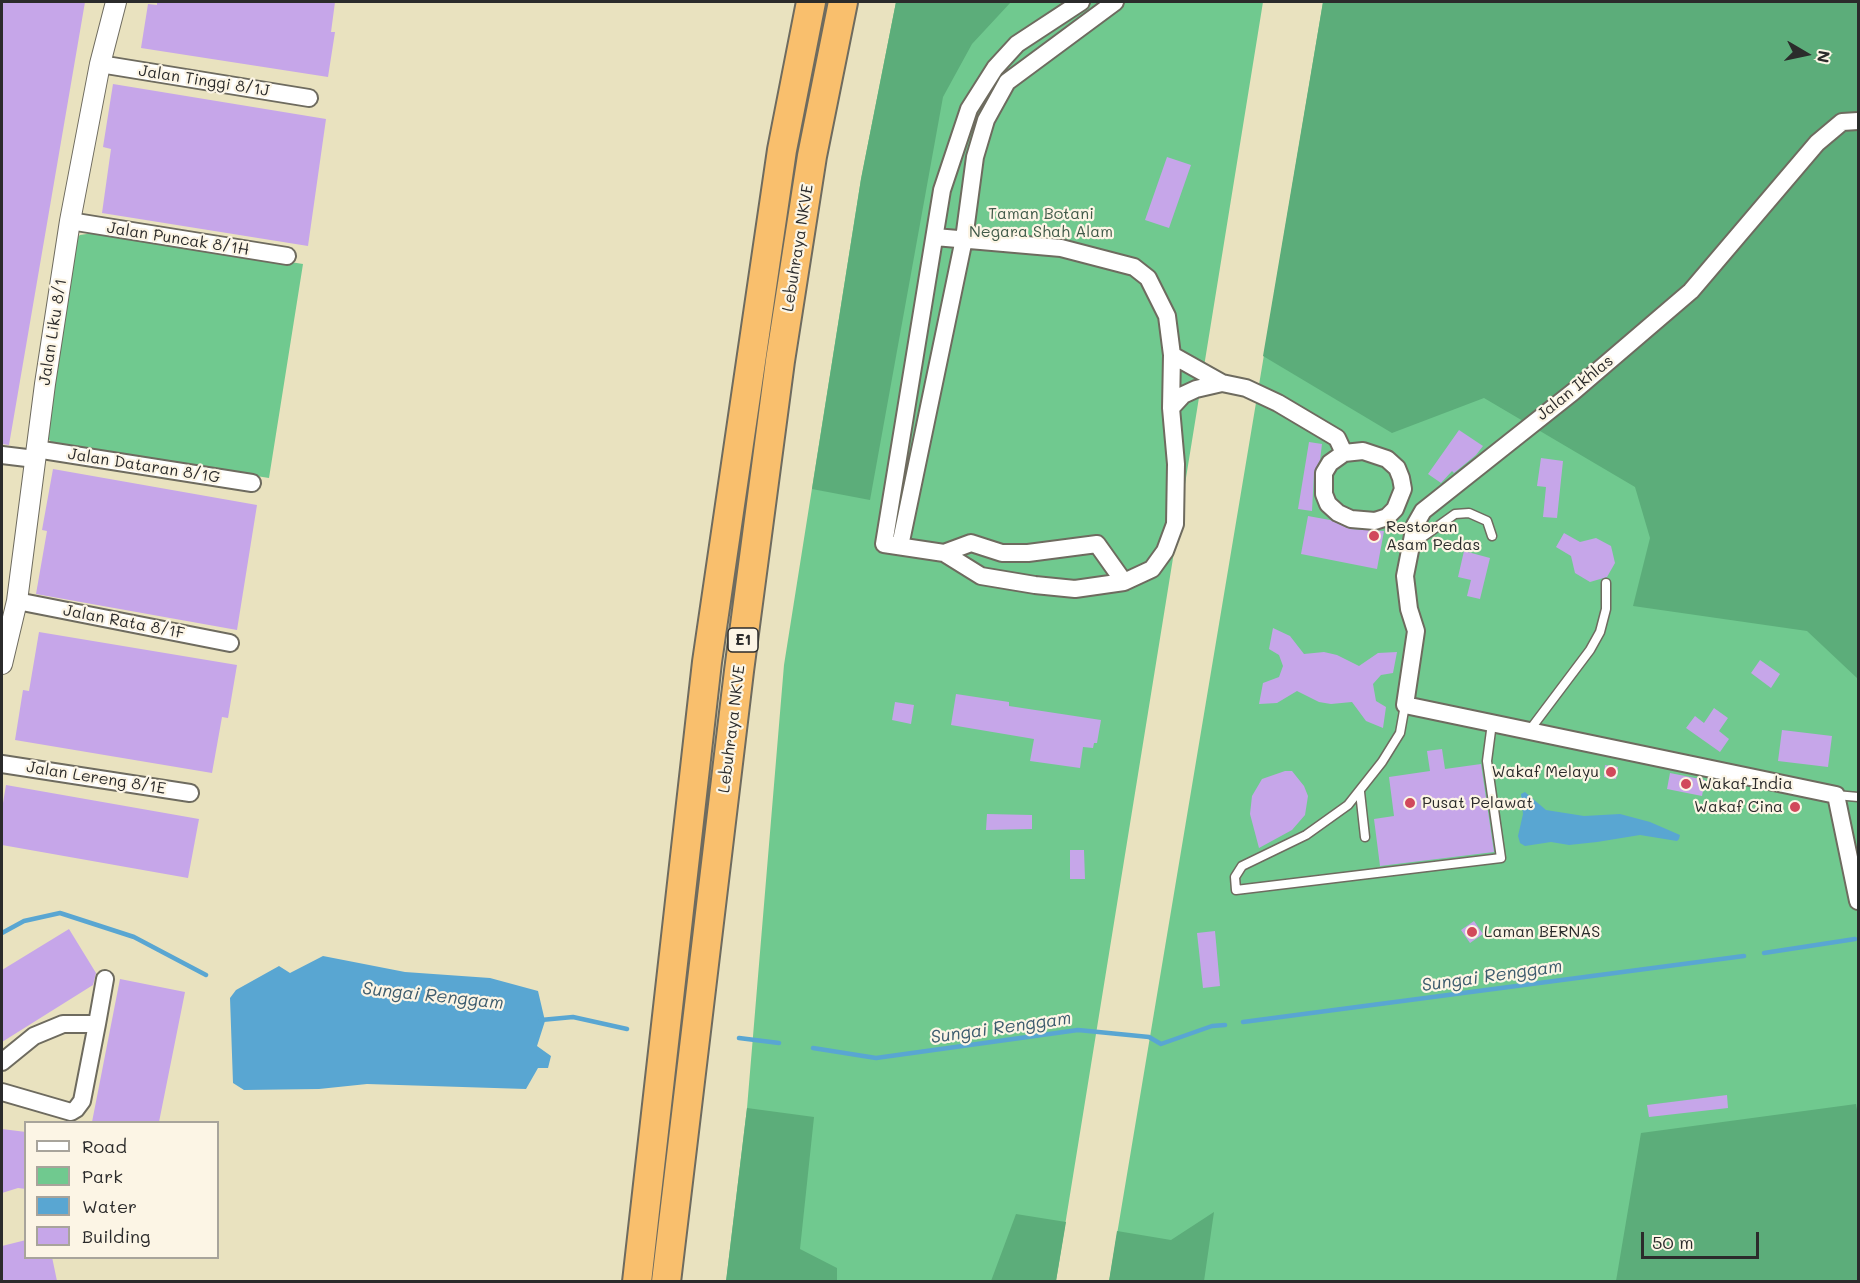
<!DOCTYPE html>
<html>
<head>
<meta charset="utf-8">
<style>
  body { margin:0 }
  #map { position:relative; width:1860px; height:1283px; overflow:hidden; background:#e9e2bf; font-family:Mali,sans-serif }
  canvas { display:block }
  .frame { position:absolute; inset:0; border:3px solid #2b2b2b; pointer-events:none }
  .legend { position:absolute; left:24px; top:1121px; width:195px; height:138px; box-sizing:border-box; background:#fcf5e5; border:2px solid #a8a49b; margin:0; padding:8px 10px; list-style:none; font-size:18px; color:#2b2b2b }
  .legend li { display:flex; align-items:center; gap:12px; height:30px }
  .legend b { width:30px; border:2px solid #a8a49b }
  .north { position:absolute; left:1776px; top:24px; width:60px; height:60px; -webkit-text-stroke:4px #fcf5e5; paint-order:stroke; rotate:99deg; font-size:16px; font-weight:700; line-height:24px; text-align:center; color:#2b2b2b }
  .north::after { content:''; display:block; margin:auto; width:21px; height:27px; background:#2b2b2b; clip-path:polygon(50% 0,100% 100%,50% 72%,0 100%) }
  .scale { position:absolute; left:1641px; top:1232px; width:118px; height:27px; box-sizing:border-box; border:3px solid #2b2b2b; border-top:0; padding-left:8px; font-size:18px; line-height:21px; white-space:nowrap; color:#2b2b2b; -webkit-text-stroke:4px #fcf5e5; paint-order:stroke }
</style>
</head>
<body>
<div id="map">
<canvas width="1860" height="1283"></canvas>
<div class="frame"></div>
<ul class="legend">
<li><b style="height:8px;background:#fff"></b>Road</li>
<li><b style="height:16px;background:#70c98f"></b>Park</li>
<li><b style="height:16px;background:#59a6d2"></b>Water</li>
<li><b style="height:16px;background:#c6a6e9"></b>Building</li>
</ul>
<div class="north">N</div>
<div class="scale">50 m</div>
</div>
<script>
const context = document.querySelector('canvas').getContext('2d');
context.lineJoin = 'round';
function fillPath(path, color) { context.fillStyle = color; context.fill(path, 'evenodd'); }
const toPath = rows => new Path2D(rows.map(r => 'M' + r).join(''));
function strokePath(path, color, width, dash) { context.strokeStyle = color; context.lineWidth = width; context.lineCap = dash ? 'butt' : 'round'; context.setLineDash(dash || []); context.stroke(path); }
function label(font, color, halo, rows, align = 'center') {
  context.font = font + ' Mali,sans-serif'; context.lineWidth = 4.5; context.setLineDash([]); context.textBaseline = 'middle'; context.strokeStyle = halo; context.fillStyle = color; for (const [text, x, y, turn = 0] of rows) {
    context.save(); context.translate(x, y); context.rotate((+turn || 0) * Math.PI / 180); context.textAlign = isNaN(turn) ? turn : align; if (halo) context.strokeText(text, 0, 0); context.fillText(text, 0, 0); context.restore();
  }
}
fillPath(toPath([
  [896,2,1263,2,1056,1281,726,1282,747,1108,784,665,861,179],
  [1323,2,1858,2,1858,1281,1109,1282],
  [100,232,303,264,269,478,54,444,46,437,72,242,80,235]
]), '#70c98f');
fillPath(toPath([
  [896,2,1011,2,972,44,943,97,870,500,812,489,861,179],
  [1323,2,1858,2,1858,679,1807,631,1633,606,1650,538,1635,487,1484,398,1392,433,1263,356],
  [1856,1104,1858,1115,1858,1281,1616,1281,1641,1133],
  [747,1108,814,1117,800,1249,837,1268,837,1281,726,1281],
  [1214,1212,1204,1281,1109,1281,1117,1231,1171,1240],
  [1016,1214,1066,1222,1056,1281,991,1281]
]), '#5cad7a');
fillPath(toPath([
  [1525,792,1546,810,1584,816,1620,814,1650,822,1680,835,1679,839,1677,841,1640,835,1597,842,1569,845,1551,842,1525,846,1520,843,1518,836,1523,814,1521,794],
  [323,956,405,972,490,978,538,991,545,1021,537,1046,551,1056,548,1068,538,1068,526,1089,367,1084,319,1089,244,1090,233,1083,230,998,236,990,279,966,290,973]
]), '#59a6d2');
strokePath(toPath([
  [2,933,24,921,60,913,134,937,206,975],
  [1764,953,1855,939],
  [541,1020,573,1017,627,1029],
  [1243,1022,1744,956],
  [739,1038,779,1043],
  [813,1048,876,1058,1078,1030,1149,1037,1161,1044,1212,1026,1225,1025]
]), '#59a6d2', 4.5);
fillPath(toPath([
  [2,2,85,2,9,445,2,444],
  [157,2,335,2,331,32,335,32,328,77,141,48,148,4,157,5],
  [113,84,326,119,308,246,102,213,111,149,103,147],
  [1167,157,1191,165,1169,228,1145,220],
  [1459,430,1483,446,1476,455,1454,473,1452,471,1441,483,1428,474],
  [1309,442,1322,444,1320,460,1314,472,1312,511,1298,509],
  [1541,458,1563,461,1557,518,1543,517,1546,487,1537,486],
  [53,469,257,505,237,630,36,594,47,531,42,530],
  [1308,516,1330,520,1350,529,1384,531,1377,569,1301,554],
  [1564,533,1580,542,1596,538,1611,546,1615,563,1607,577,1590,582,1575,573,1571,556,1556,547],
  [1464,551,1490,558,1480,599,1467,596,1471,580,1458,577],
  [1273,628,1290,636,1304,654,1324,652,1337,655,1359,666,1378,653,1397,652,1393,673,1381,675,1373,684,1376,701,1386,707,1383,728,1366,721,1352,702,1331,704,1319,702,1297,691,1277,703,1259,704,1263,683,1279,677,1283,666,1279,655,1269,649],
  [39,632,237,665,228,718,222,717,212,773,15,740,23,690,29,691],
  [1760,660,1780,674,1771,688,1751,673],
  [956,694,1009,702,1009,706,1101,720,1097,743,1094,743,1093,748,1083,747,1080,768,1030,761,1034,739,951,725],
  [895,702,914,705,911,724,892,720],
  [1714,708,1728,718,1719,731,1729,739,1720,752,1686,728,1695,716,1704,723],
  [1782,730,1832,736,1828,767,1778,761],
  [1442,749,1445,769,1481,764,1494,852,1380,866,1374,819,1394,816,1389,777,1430,771,1427,751],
  [1605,765,1618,767,1616,779,1604,777],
  [1285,771,1292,771,1304,786,1308,796,1305,815,1292,830,1259,848,1250,814,1252,796,1262,779],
  [1670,773,1705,780,1702,796,1667,789],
  [6,785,199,819,188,878,2,845,2,809],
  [987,814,1032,815,1032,829,986,830],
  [1070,850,1084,850,1085,879,1070,879],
  [1474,921,1483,934,1470,943,1461,930],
  [69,929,96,973,93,985,2,1042,2,970],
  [1215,931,1220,986,1203,988,1197,933],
  [120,979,185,992,159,1122,92,1122],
  [1727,1095,1728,1108,1649,1117,1647,1105],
  [2,1129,26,1132,26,1189,18,1188,2,1193],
  [26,1240,26,1257,52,1257,57,1281,2,1281,2,1246]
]), '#c6a6e9');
const service = toPath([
  [1413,544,1455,514,1469,513,1487,521,1492,536],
  [1405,705,1400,733,1382,762,1348,805,1306,835,1242,866,1235,877,1236,890,1501,858,1487,761,1492,723],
  [1529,731,1590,650,1600,632,1606,609,1606,583],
  [1360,792,1365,837],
  [1836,795,1858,797]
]);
const minor = toPath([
  [100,64,309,98],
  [1858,121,1842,122,1817,143,1691,291,1573,392,1423,511,1415,525,1405,576,1409,609,1416,631,1405,705,1836,795,1858,901],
  [70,221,287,256],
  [935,237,1061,248,1134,267,1148,278,1167,316,1172,355,1171,408,1176,464,1175,524,1165,551,1152,569,1124,582,1097,544,1028,553,1002,553,971,543,944,553,884,544,942,190,969,109,995,68,1017,44,1081,2],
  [1172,355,1222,383,1246,388,1278,403,1337,438,1344,453],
  [1171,408,1183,395,1196,389,1222,383],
  [36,449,252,483],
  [1363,451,1387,459,1397,468,1401,478,1403,489,1395,509,1387,517,1375,521,1351,519,1338,513,1328,504,1324,494,1324,473,1330,463,1344,453,1363,451],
  [2,455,35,459],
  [900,546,964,239,975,157,986,120,1007,82,1115,2],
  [944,553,981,576,1035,585,1075,589,1124,582],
  [17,601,230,643],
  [2,764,190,793],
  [97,1024,105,979],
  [2,1062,34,1036,63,1024,97,1024,82,1101,76,1109,71,1112,2,1092]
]);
const tertiary = toPath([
  [2,664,17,601,45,384,70,221,100,64,116,2]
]);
const motorway = toPath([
  [637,1282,707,662,782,150,811,2],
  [666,1282,739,671,780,361,812,156,843,2]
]);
strokePath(service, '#6e6b5f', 11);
strokePath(minor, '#6e6b5f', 20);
strokePath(tertiary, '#6e6b5f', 22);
strokePath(motorway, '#6e6b5f', 32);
strokePath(service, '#fff', 8);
strokePath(minor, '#fff', 16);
strokePath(tertiary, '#fff', 20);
strokePath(motorway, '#f9bf6d', 28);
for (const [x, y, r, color] of [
  [1374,536,6,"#d1495b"],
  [1611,772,6,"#d1495b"],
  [1686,784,6,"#d1495b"],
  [1410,803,6,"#d1495b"],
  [1795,807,6,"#d1495b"],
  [1472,932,6,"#d1495b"]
]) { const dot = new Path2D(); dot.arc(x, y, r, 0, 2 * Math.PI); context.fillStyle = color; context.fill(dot); strokePath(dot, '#fcf5e5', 2); }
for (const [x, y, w] of [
  [743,640,30]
]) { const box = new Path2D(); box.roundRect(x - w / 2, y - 12, w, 24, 4.5); context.fillStyle = '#fcf5e5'; context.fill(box); strokePath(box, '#2b2b2b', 1.5); }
label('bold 15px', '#2b2b2b', null, [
  ["E1",743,640]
]);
label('16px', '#2b2b2b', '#fcf5e5', [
  ["Jalan Tinggi 8/1J",204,81,9],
  ["Jalan Puncak 8/1H",178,239,9],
  ["Lebuhraya NKVE",798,248,-81],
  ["Jalan Liku 8/1",53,332,-81],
  ["Jalan Ikhlas",1575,388,-39],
  ["Jalan Dataran 8/1G",144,466,9],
  ["Jalan Rata 8/1F",124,622,11],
  ["Lebuhraya NKVE",732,729,-83],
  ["Jalan Lereng 8/1E",96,778,9]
]);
label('16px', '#405a49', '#fcf5e5', [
  ["Taman Botani",1041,214],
  ["Negara Shah Alam",1041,232]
]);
label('16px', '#2b2b2b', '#fcf5e5', [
  ["Restoran",1386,527],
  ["Asam Pedas",1386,545],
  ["Wakaf Melayu",1599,772,"right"],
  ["Wakaf India",1698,784],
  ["Pusat Pelawat",1422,803],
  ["Wakaf Cina",1783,807,"right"],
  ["Laman BERNAS",1484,932]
], 'left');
label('italic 18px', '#3d5c6e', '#fcf5e5', [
  ["Sungai Renggam",1492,976,-8],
  ["Sungai Renggam",433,996,6],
  ["Sungai Renggam",1001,1028,-8]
]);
</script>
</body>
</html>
